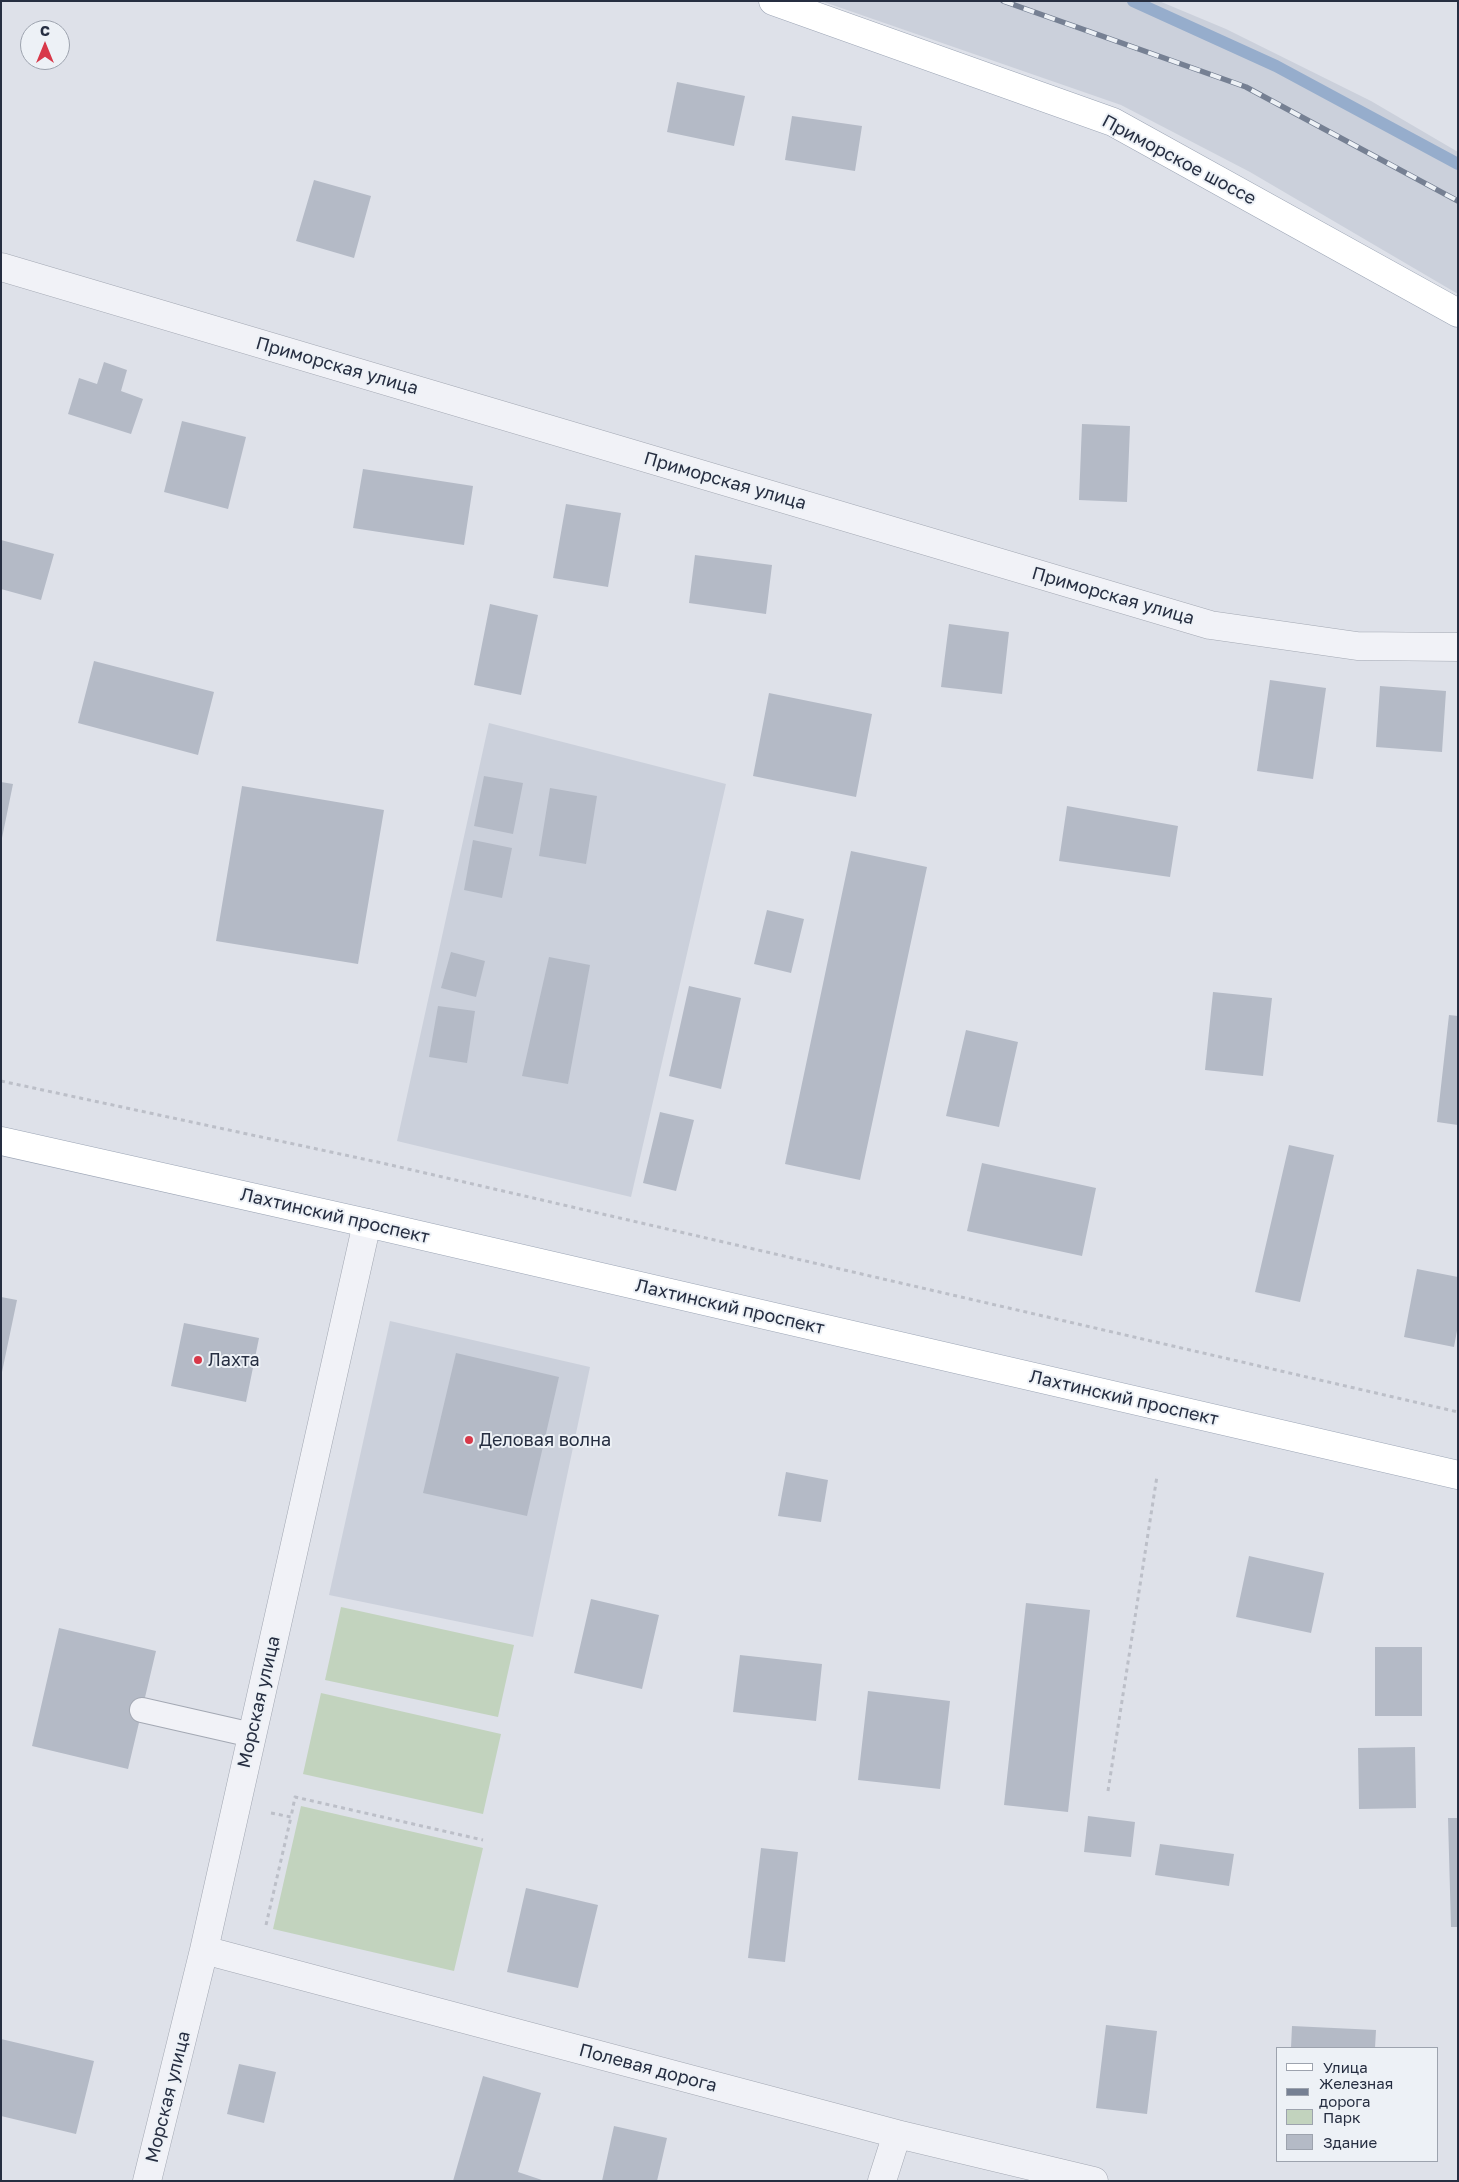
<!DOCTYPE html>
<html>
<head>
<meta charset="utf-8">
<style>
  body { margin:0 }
  #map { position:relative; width:1459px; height:2182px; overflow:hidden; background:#dee1e9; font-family:"Golos Text",sans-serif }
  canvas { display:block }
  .frame { position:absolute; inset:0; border:2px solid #262e41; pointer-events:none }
  .legend { position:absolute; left:1276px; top:2047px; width:162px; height:115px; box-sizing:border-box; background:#edf1f6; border:1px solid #9da3ae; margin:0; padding:6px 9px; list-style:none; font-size:15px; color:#262e41 }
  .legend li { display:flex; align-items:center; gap:10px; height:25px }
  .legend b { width:25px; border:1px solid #9da3ae }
  .north { position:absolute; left:20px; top:20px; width:50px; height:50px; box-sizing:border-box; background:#edf1f6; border:1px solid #9da3ae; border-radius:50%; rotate:0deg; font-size:14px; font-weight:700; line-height:20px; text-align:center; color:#262e41 }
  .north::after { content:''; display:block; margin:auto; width:18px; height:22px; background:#d83849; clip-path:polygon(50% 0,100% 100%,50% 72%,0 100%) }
</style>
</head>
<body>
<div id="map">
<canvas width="1459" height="2182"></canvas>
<div class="frame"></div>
<ul class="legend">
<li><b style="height:6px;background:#fff"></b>Улица</li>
<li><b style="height:6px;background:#768093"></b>Железная дорога</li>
<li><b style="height:14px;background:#c2d3be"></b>Парк</li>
<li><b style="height:14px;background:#b4bac6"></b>Здание</li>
</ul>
<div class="north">С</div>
</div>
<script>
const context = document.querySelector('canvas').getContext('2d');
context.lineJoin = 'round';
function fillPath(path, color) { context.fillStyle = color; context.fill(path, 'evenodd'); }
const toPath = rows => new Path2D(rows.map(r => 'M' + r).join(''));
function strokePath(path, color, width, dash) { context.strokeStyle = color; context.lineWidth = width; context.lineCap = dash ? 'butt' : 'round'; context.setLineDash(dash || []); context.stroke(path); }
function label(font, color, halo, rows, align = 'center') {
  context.font = font + ' "Golos Text",sans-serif'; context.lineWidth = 4; context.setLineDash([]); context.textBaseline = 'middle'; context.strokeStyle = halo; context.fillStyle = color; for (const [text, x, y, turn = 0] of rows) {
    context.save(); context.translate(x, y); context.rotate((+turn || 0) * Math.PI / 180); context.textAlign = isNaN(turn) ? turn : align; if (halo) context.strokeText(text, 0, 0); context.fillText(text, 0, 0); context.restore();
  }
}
fillPath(toPath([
  [821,1,1159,1,1226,29,1371,101,1458,152,1458,294,1250,172,1121,105],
  [489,723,726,784,631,1197,397,1141],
  [390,1321,590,1367,533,1637,329,1595]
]), '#cbd0db');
fillPath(toPath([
  [341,1607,514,1645,498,1717,325,1680],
  [321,1693,501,1734,483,1814,303,1774],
  [301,1806,483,1848,454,1971,273,1929]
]), '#c2d3be');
strokePath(toPath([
  [1133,1,1276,66,1458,164]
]), '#96adcc', 12);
fillPath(toPath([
  [677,82,745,96,734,146,667,132],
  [792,116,862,126,855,171,785,160],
  [314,180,371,196,354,258,296,241],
  [104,362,127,370,121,391,143,399,131,434,68,414,79,378,97,384],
  [182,421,246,437,228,509,164,492],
  [1082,424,1130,426,1127,502,1079,500],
  [363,469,473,486,464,545,353,528],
  [566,504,621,513,608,587,553,578],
  [1,540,54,554,41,600,1,589],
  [695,555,772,565,766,614,689,603],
  [490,604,538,615,521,695,474,685],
  [949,624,1009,632,1002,694,941,687],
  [94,661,214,692,198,755,78,723],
  [1270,680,1326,688,1313,779,1257,771],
  [1380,686,1446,691,1442,752,1376,747],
  [769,693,872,714,856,797,753,776],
  [484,776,523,783,513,834,474,826],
  [1,782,13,784,2,838,1,838],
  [242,786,384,810,358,964,216,941],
  [550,788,597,796,586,864,539,856],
  [1067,806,1178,826,1170,877,1059,861],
  [473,840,512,848,502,898,464,890],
  [851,851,927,867,860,1180,785,1164],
  [767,910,804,919,791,973,754,964],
  [451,952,485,961,476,997,441,988],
  [549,957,590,965,568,1084,522,1076],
  [689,986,741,998,721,1089,669,1076],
  [1213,992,1272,998,1263,1076,1205,1070],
  [438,1006,475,1011,467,1063,429,1057],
  [1449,1015,1458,1016,1458,1125,1437,1122],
  [966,1030,1018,1042,999,1127,946,1116],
  [660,1112,694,1120,676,1191,643,1183],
  [1289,1145,1334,1155,1300,1302,1255,1292],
  [982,1163,1096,1188,1082,1256,967,1231],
  [1417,1269,1458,1277,1458,1325,1454,1347,1404,1337],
  [1,1297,17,1300,2,1372,1,1372],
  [184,1323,259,1338,246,1402,171,1386],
  [456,1353,559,1377,527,1516,423,1493],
  [786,1472,828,1480,821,1522,778,1516],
  [1249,1556,1324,1573,1311,1633,1236,1617],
  [591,1599,659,1615,642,1689,574,1673],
  [1026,1603,1090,1610,1068,1812,1004,1805],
  [59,1628,156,1651,128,1769,32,1746],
  [1375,1647,1422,1647,1422,1716,1375,1716],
  [740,1655,822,1664,816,1721,733,1712],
  [868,1691,950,1701,940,1789,858,1780],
  [1415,1747,1416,1808,1359,1809,1358,1748],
  [1088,1816,1135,1822,1131,1857,1084,1852],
  [1448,1818,1458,1818,1458,1927,1451,1927],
  [1160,1844,1234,1854,1229,1886,1155,1875],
  [761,1848,798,1852,785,1962,748,1958],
  [526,1888,598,1905,578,1988,507,1972],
  [1106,2025,1157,2031,1147,2114,1096,2108],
  [1292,2026,1376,2030,1375,2048,1291,2048],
  [1,2039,94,2061,76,2134,1,2116],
  [239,2064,276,2072,264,2123,227,2114],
  [483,2076,541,2093,518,2172,545,2181,453,2181],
  [614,2126,667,2138,657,2181,602,2181]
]), '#b4bac6');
const lane = toPath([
  [142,1710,252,1735]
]);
const street = toPath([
  [1,267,1210,625,1357,646,1458,647],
  [204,1950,897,2134,1094,2181],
  [147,2181,204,1950,367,1223],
  [882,2181,897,2134]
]);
const primary = toPath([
  [773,1,1113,122,1458,313],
  [1,1141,367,1223,1458,1475]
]);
strokePath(lane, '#a3a8b3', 26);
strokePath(street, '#a3a8b3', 29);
strokePath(primary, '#9ca5b5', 29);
strokePath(toPath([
  [1,1081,382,1163,1458,1412],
  [1108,1791,1157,1476],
  [271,1813,291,1817,295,1797,483,1840],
  [266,1925,291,1817]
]), '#bcbfc8', 3, [4, 4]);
strokePath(lane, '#f1f2f7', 24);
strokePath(street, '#f1f2f7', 28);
strokePath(primary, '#fff', 28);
const rail = toPath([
  [1003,1,1246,87,1458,201]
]);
strokePath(rail, '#768093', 5.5);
strokePath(rail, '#edf1f6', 4, [11]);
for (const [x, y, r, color] of [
  [198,1360,5,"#d83849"],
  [469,1440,5,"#d83849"]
]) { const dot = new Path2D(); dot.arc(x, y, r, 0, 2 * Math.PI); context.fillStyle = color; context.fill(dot); strokePath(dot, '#edf1f6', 2); }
label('18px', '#262e41', '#edf1f6', [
  ["Приморское шоссе",1179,160,28],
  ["Приморская улица",337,366,16],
  ["Приморская улица",725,481,16],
  ["Приморская улица",1113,596,16],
  ["Лахтинский проспект",335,1216,13],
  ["Лахтинский проспект",730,1307,13],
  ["Лахтинский проспект",1124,1398,13],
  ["Морская улица",259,1702,-77],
  ["Полевая дорога",648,2068,15],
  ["Морская улица",168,2097,-76]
]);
label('18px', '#262e41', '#edf1f6', [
  ["Лахта",208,1360],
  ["Деловая волна",479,1440]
], 'left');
</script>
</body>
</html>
